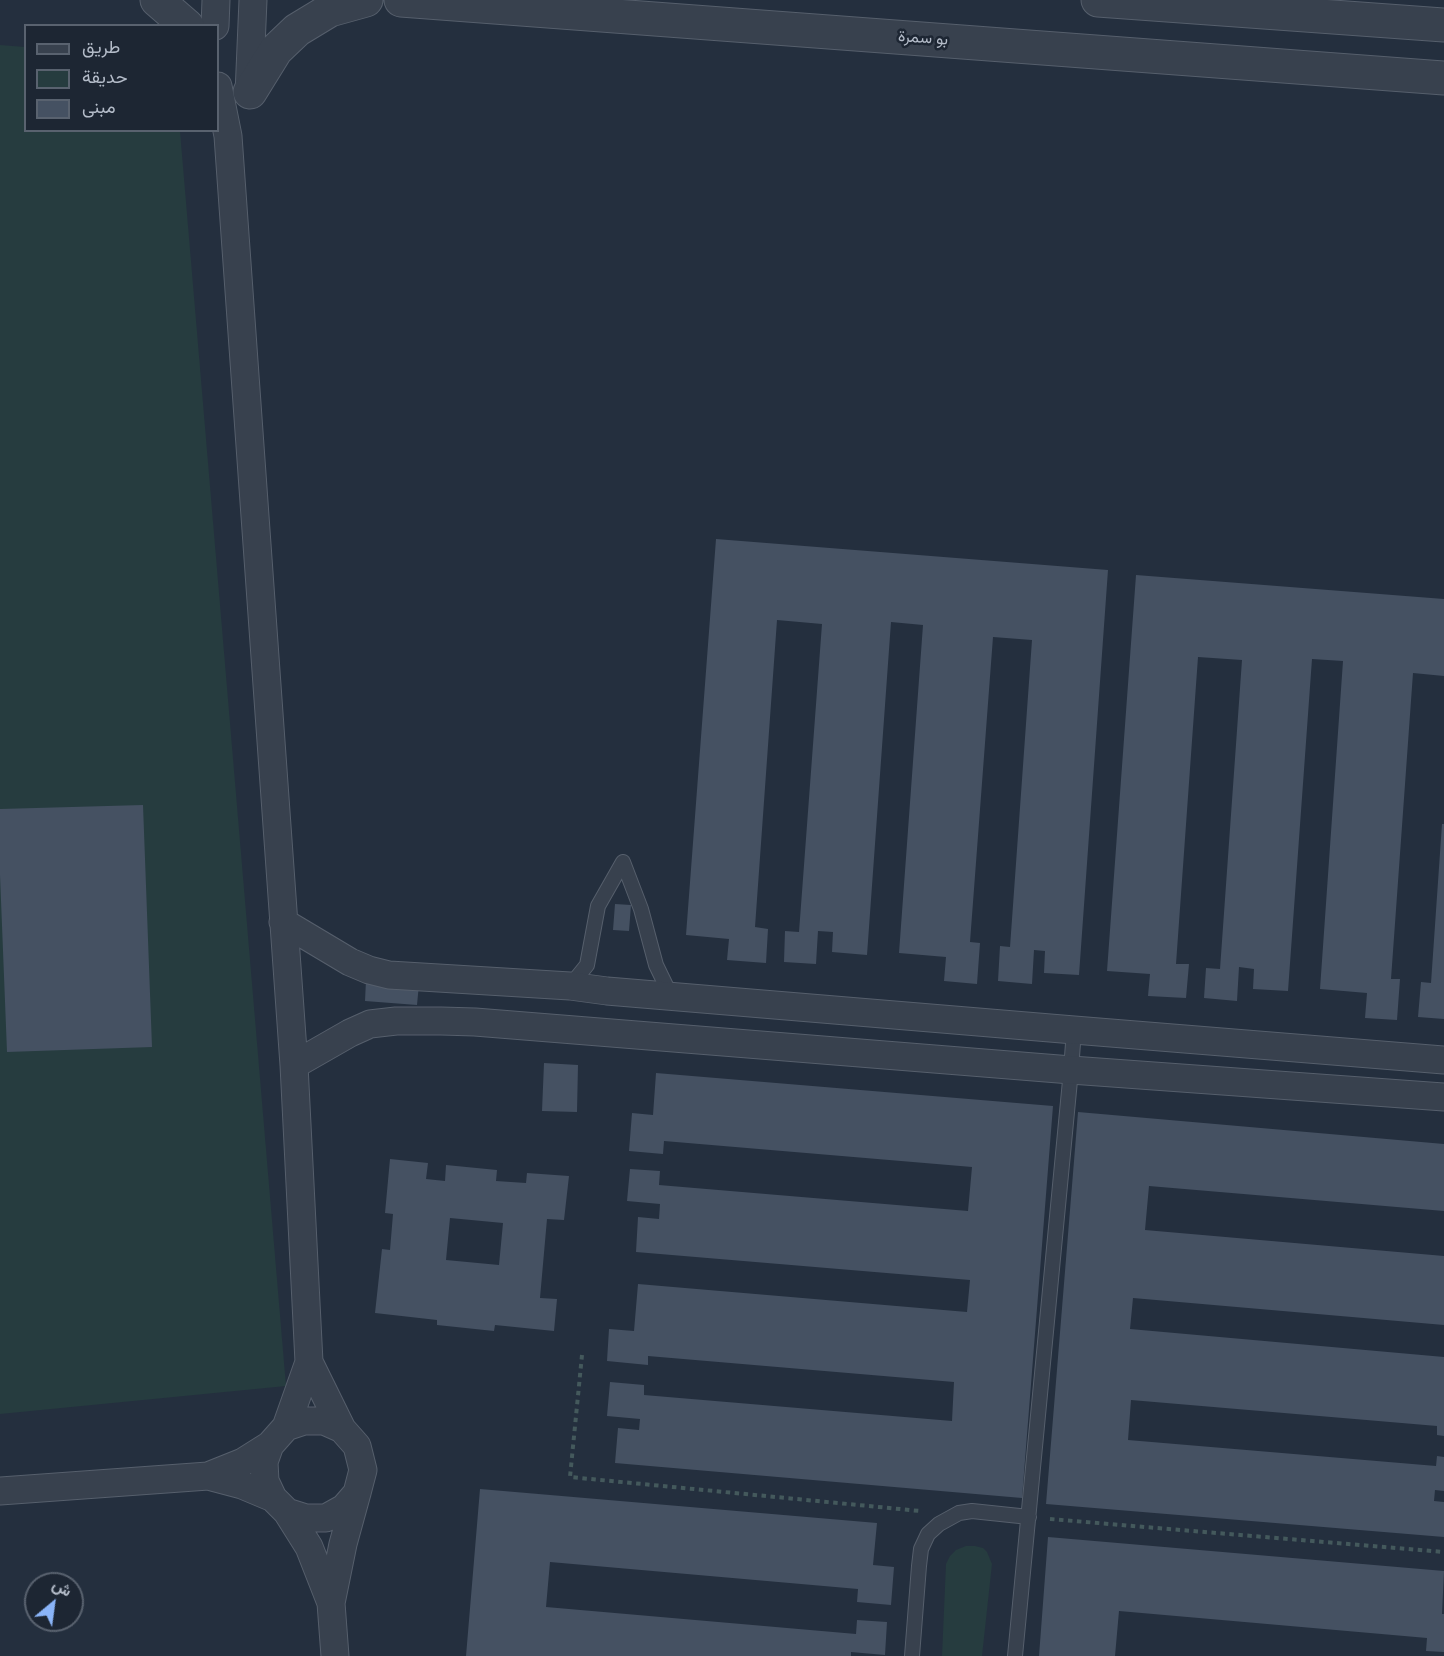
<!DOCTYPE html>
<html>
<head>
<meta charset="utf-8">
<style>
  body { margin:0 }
  #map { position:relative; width:1444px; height:1656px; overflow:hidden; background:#242f3e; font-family:"Nunito Sans",Vazirmatn,sans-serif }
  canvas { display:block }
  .legend { position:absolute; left:24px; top:24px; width:195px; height:108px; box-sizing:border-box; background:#1d2633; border:2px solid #59626f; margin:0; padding:8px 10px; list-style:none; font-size:18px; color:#b4bcc9 }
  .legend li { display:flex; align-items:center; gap:12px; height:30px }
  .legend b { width:30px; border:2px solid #59626f }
  .north { position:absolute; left:24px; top:1572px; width:60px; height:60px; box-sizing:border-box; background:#1d2633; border:2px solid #59626f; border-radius:50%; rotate:29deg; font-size:16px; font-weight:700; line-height:24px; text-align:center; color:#b4bcc9 }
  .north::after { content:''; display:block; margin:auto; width:21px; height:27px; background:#8ab4f8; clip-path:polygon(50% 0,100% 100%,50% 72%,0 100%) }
</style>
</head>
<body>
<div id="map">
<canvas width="1444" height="1656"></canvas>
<ul class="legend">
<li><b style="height:8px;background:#38414e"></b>طريق</li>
<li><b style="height:16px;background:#263c3f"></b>حديقة</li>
<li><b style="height:16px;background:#455162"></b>مبنى</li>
</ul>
<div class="north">ش</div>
</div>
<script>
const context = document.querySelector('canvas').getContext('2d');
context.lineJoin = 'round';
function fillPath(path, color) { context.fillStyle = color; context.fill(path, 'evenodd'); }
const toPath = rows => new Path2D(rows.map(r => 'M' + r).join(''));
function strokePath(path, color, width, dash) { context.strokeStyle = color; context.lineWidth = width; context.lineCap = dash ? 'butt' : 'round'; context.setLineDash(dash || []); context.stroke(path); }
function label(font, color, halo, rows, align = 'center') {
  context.font = font + ' "Nunito Sans",Vazirmatn,sans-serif'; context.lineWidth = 5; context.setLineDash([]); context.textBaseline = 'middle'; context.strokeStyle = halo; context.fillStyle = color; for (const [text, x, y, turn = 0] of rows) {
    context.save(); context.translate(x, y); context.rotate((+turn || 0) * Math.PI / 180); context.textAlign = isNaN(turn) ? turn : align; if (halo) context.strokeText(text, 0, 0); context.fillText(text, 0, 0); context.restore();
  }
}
fillPath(toPath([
  [0,45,25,47,26,130,180,131,286,1386,0,1414],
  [966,1546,975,1546,983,1548,987,1552,992,1564,982,1656,942,1656,946,1564,950,1556,956,1550]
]), '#263c3f');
fillPath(toPath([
  [716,539,1108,570,1079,975,1044,973,1045,951,1034,950,1032,984,998,981,1000,946,1010,947,1032,640,993,637,970,942,980,943,977,984,944,981,946,957,899,953,923,625,891,622,867,955,832,952,833,932,818,931,816,964,784,962,785,931,799,932,822,624,777,620,755,927,768,929,766,963,727,960,729,939,686,935],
  [1136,575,1444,599,1444,676,1413,673,1391,979,1400,979,1397,1020,1365,1018,1367,993,1320,989,1343,661,1312,659,1288,991,1253,989,1254,969,1239,967,1237,1001,1204,998,1206,968,1220,969,1242,660,1198,657,1176,964,1189,964,1186,998,1148,996,1150,974,1107,971],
  [143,805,152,1047,7,1052,0,875,0,809],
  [1442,824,1444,824,1444,1019,1418,1017,1421,982,1431,983],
  [615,904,631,905,629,931,613,930],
  [366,980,419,984,417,1005,365,1001],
  [544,1063,578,1065,577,1112,542,1111],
  [656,1073,1053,1106,1022,1498,615,1463,618,1428,639,1430,640,1419,607,1416,610,1382,644,1385,644,1395,952,1421,954,1382,648,1356,648,1365,607,1361,609,1329,634,1331,638,1284,967,1312,970,1280,636,1252,638,1217,659,1219,660,1204,627,1201,630,1169,660,1171,659,1185,968,1211,972,1167,664,1141,663,1154,629,1151,632,1113,653,1115],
  [1078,1112,1444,1144,1444,1211,1149,1186,1145,1230,1444,1256,1444,1325,1133,1298,1130,1329,1444,1357,1444,1436,1437,1435,1437,1426,1131,1400,1128,1440,1436,1466,1437,1456,1444,1457,1444,1491,1435,1490,1434,1501,1444,1502,1444,1537,1046,1504],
  [390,1159,428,1163,426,1179,445,1181,446,1165,497,1170,496,1181,526,1183,527,1173,569,1176,564,1220,547,1219,540,1298,557,1299,554,1331,495,1325,494,1331,437,1325,437,1320,375,1313,382,1249,390,1250,393,1214,385,1213],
  [450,1218,503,1223,499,1265,446,1260],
  [480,1489,877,1523,873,1565,894,1567,891,1605,857,1602,858,1589,550,1562,546,1607,856,1634,857,1620,887,1622,885,1655,851,1652,851,1656,466,1656],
  [1048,1537,1444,1571,1442,1614,1444,1614,1444,1652,1426,1651,1427,1638,1119,1611,1115,1656,1039,1656]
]), '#455162');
const service = toPath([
  [623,862,641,909,656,965,671,996],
  [570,986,587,965,598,906,623,862],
  [912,1656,919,1566,921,1549,928,1534,939,1524,959,1513,972,1511,1029,1517],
  [1015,1656,1071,1070,1074,1030]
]);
const minor = toPath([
  [215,26,216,0],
  [218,86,228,136,294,1065,309,1362,286,1427],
  [249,94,253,0],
  [283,922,350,962,369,970,389,975,570,986,607,991,1074,1030,1444,1060],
  [294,1065,350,1033,370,1024,396,1021,441,1021,475,1022,1071,1070,1444,1097],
  [309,1362,342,1429],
  [208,1476,243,1462,270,1445],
  [0,1491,208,1476,242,1485,273,1498],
  [287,1512,309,1547,331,1603],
  [335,1656,331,1603,343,1544,357,1493,363,1470,357,1446,342,1429,324,1421,304,1421,286,1427,270,1445,264,1462,265,1481,273,1498,287,1512,306,1518,326,1518,344,1508,357,1493]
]);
const tertiary = toPath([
  [157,0,187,26],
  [401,0,1444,78],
  [1098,0,1444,25],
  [250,92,276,50,297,30,330,10,366,0]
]);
strokePath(service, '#565f6c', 16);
strokePath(minor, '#565f6c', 29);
strokePath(tertiary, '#565f6c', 35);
strokePath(toPath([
  [582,1355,570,1477,920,1511],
  [1050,1519,1444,1552]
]), '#44595c', 4, [4.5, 4.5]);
strokePath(service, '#38414e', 14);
strokePath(minor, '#38414e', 27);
strokePath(tertiary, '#38414e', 33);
label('16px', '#b4bcc9', '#1d2633', [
  ["بو سمرة",923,39,4]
]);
</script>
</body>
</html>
